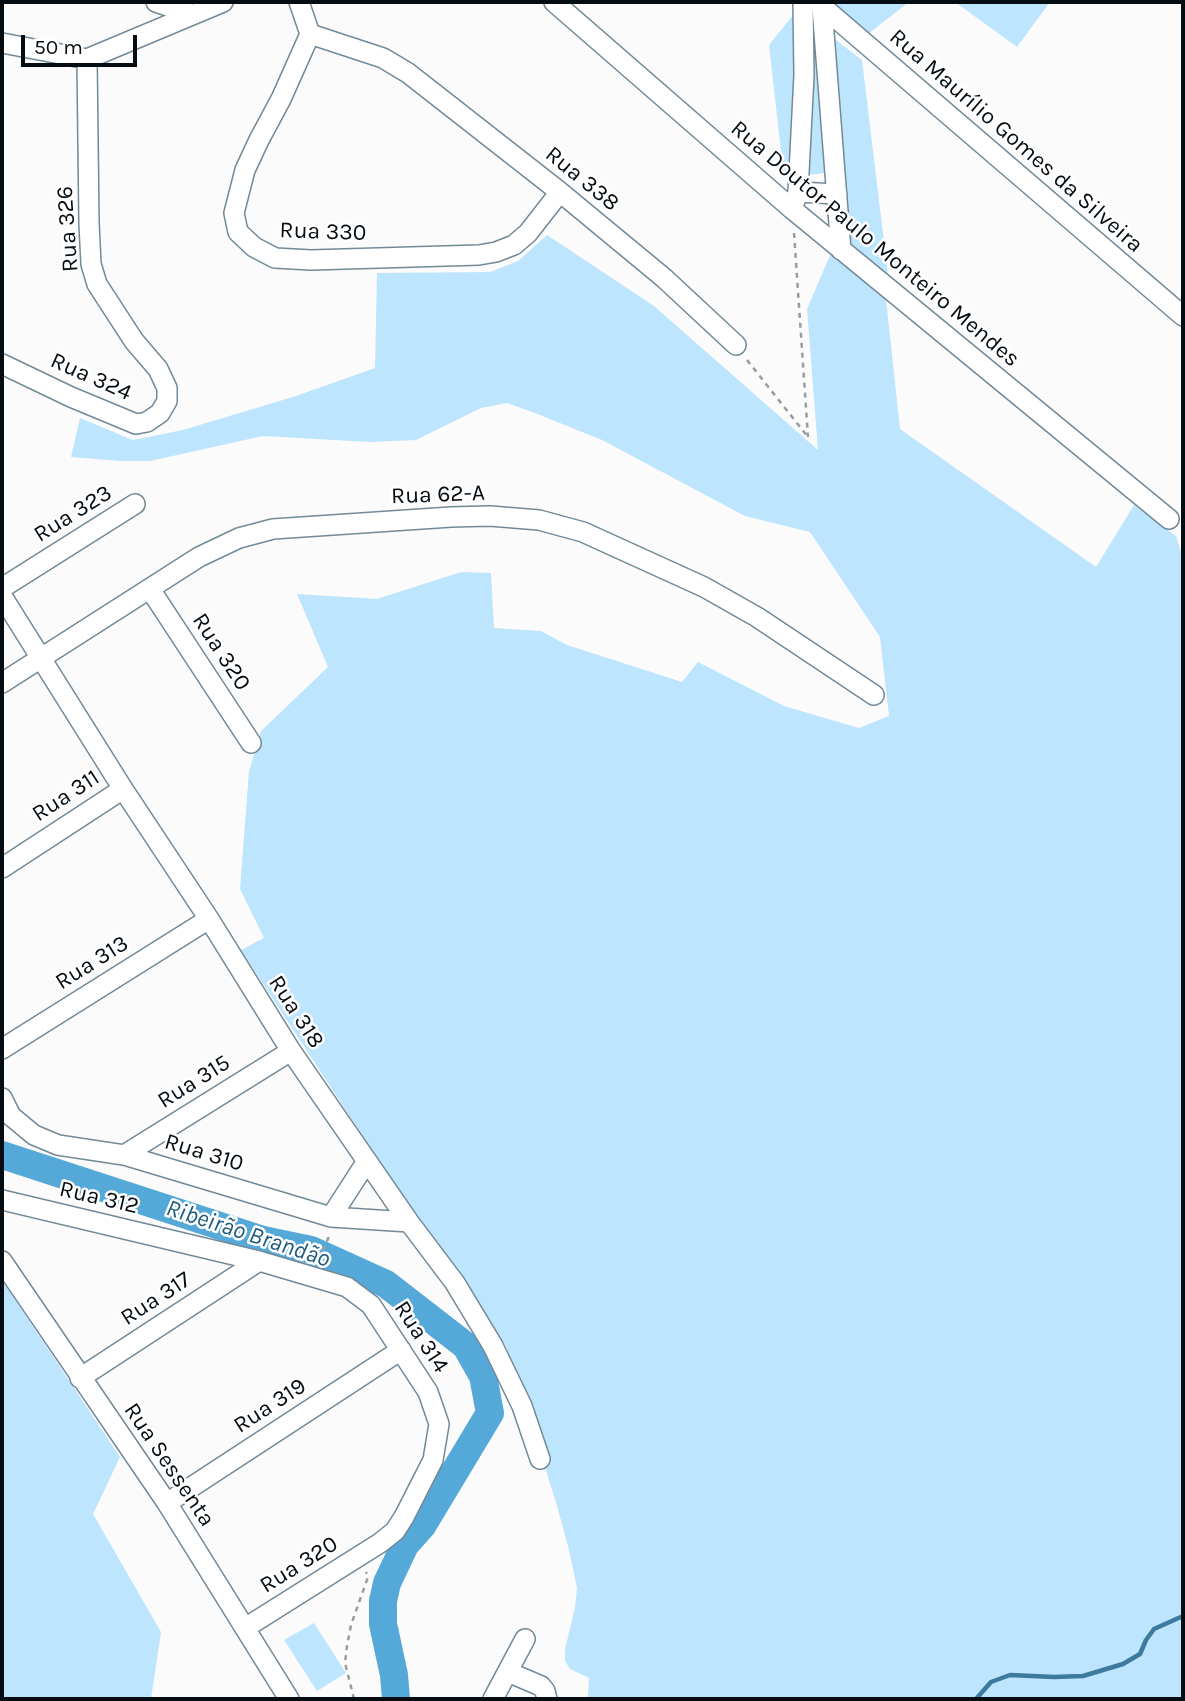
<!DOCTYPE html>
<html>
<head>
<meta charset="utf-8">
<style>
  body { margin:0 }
  #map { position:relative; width:1185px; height:1701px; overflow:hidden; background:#fbfbfb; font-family:Karla,sans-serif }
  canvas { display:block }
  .frame { position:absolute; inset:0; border:4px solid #050d12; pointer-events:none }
  .scale { position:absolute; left:21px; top:35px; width:116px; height:32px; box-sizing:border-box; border:4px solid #050d12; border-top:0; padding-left:9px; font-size:21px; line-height:24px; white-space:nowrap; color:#050d12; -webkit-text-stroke:5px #fff; paint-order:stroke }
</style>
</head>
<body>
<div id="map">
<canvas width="1185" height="1701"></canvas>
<div class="frame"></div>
<div class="scale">50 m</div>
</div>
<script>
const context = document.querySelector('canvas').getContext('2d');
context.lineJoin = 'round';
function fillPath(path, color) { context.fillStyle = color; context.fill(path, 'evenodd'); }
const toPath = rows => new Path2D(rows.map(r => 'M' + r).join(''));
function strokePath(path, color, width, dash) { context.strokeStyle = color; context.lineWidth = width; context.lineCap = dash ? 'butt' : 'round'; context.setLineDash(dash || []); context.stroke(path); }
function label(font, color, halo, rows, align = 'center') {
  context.font = font + ' Karla,sans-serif'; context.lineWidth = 5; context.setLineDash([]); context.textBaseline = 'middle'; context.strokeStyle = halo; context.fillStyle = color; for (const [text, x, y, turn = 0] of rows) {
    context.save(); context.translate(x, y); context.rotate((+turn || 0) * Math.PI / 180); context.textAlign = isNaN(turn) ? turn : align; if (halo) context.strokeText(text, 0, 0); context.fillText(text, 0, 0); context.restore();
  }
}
fillPath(toPath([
  [831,2,909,2,868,34],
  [955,2,1050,2,1017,47],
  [797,10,862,60,888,275,844,242,840,171,784,178,769,45],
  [547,235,654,306,818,450,807,309,831,253,886,299,900,429,1096,567,1134,505,1176,536,1183,558,1183,1699,587,1699,588,1695,589,1678,570,1669,565,1661,565,1649,575,1608,577,1588,569,1550,556,1502,506,1346,392,1181,241,950,264,938,240,889,249,771,261,731,328,667,297,594,377,599,461,572,491,573,494,628,541,631,567,645,682,682,698,662,784,706,859,728,889,716,880,637,810,532,745,516,602,440,535,413,507,403,481,408,416,440,369,442,263,436,150,461,121,461,71,457,80,418,133,440,183,430,296,396,375,368,377,273,490,272,518,261],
  [2,1280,120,1457,93,1514,161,1632,151,1699,2,1699],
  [314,1623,346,1673,317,1691,284,1640]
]), '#bee5fe');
strokePath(toPath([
  [976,1699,991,1682,1010,1675,1054,1677,1083,1676,1123,1664,1140,1654,1146,1640,1154,1629,1183,1616]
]), '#3d7a9d', 4.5);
strokePath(toPath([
  [2,1155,263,1240,311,1250,386,1284,466,1346,483,1376,490,1413,422,1526,405,1545,387,1583,383,1601,383,1624,394,1675,396,1699]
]), '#55a9d8', 28);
const minor = toPath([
  [156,2,191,14],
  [299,2,310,34,383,58,408,73,560,192,664,278,736,345],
  [554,2,792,209,1169,519],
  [817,2,1183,316],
  [822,7,841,250],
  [310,34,281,99,259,140,245,170,234,213,238,232,254,247,275,258,311,260,479,255,496,252,514,245,528,233,560,192],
  [2,43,87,59],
  [87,59,223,2],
  [798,192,837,194],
  [792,209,798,192,804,75,803,2],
  [2,364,71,397,136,424,147,422,160,413,167,401,167,388,158,369,134,341,97,284,91,264,89,223,87,59],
  [2,588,135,504],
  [150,589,251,743],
  [2,596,123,789,209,919,291,1051,409,1222,455,1283,493,1346,522,1406,540,1459],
  [2,683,199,557,239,538,273,529,451,517,490,516,539,520,583,532,704,587,757,617,874,695],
  [2,868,123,789],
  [2,1049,209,919],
  [2,1098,11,1116,34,1135,58,1145,124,1155,331,1217,409,1222],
  [124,1155,291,1051],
  [2,1200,259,1261,347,1287,371,1305,428,1392,439,1424,433,1460,404,1517,395,1531,380,1543,245,1628],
  [331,1217,367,1161],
  [2,1261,167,1503,289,1699],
  [80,1378,259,1261],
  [167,1503,401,1350],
  [508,1672,541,1686,545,1691,547,1699],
  [493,1699,525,1639]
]);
strokePath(minor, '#728998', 22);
strokePath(toPath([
  [794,233,808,437],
  [747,360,808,437],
  [319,1260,330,1234],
  [354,1699,345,1663,347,1646,351,1625,368,1577,366,1572]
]), '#999c9e', 2.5, [5, 5]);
strokePath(minor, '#fff', 19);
label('23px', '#050d12', '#fff', [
  ["Rua Maurílio Gomes da Silveira",1016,141,41],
  ["Rua 338",582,179,39],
  ["Rua 326",68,229,-94],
  ["Rua 330",323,232,2],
  ["Rua Doutor Paulo Monteiro Mendes",875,244,40],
  ["Rua 324",91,377,24],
  ["Rua 62-A",438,495,-2],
  ["Rua 323",73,514,-32],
  ["Rua 320",221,652,57],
  ["Rua 311",66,796,-33],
  ["Rua 313",92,963,-32],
  ["Rua 318",296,1012,57],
  ["Rua 315",194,1082,-32],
  ["Rua 310",204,1153,17],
  ["Rua 312",99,1198,13],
  ["Rua 317",156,1299,-33],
  ["Rua 314",421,1337,57],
  ["Rua 319",270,1406,-33],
  ["Rua Sessenta",169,1465,56],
  ["Rua 320",299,1565,-32]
]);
label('italic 24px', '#1c5b7c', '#fff', [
  ["Ribeirão Brandão",248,1234,18]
]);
</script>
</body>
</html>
